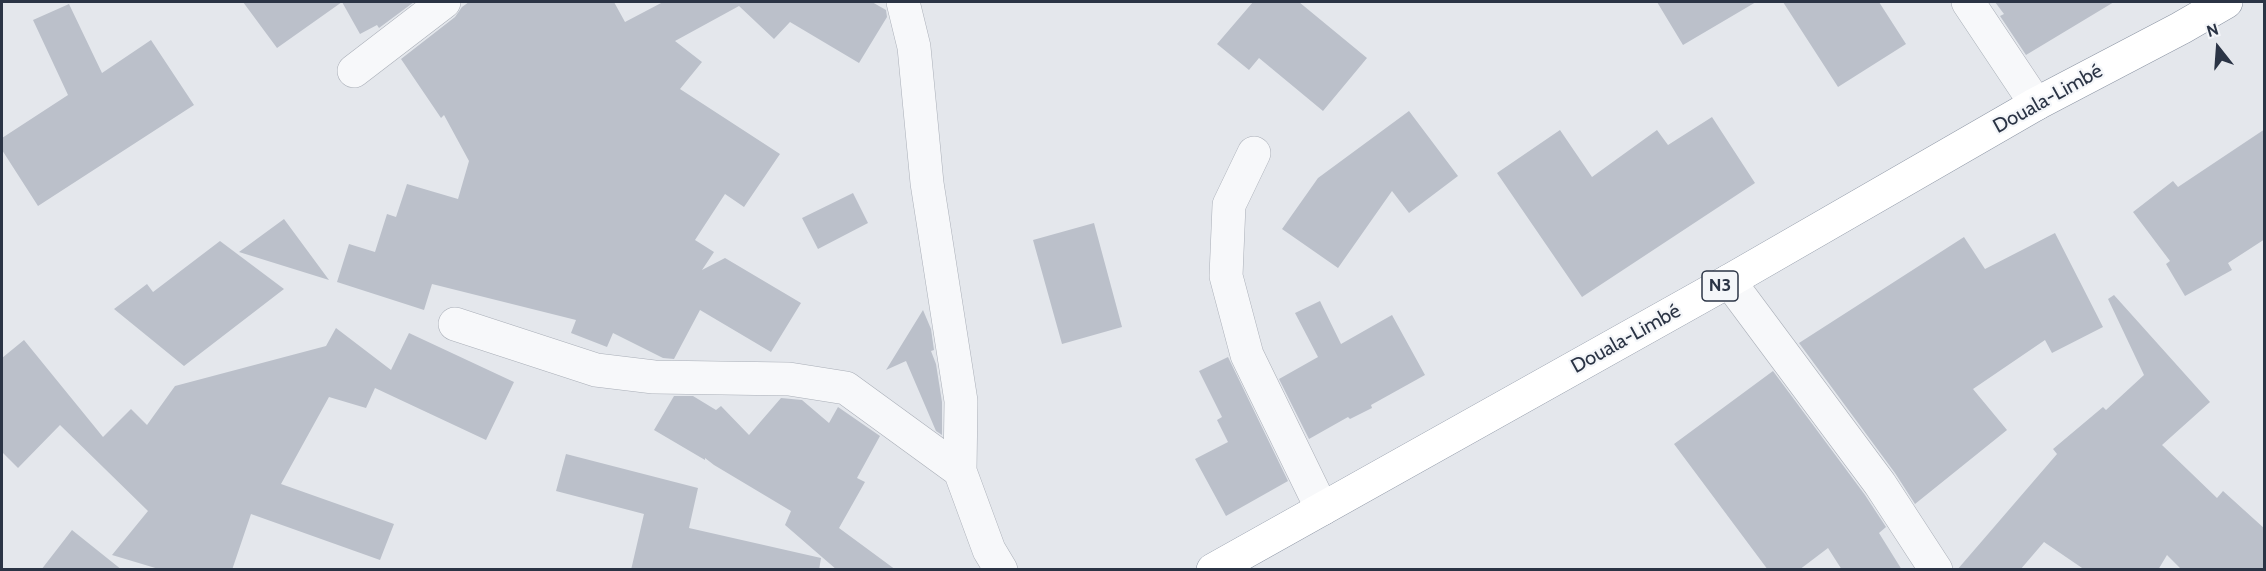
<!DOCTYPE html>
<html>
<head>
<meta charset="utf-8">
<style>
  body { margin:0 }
  #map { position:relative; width:2266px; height:571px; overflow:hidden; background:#e4e7ec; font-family:Cabin,sans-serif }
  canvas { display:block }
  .frame { position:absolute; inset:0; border:3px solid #2b3445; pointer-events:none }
  .north { position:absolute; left:2188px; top:18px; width:60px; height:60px; -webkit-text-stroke:4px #f4f6f9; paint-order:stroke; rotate:343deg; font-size:16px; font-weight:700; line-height:24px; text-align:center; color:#2b3445 }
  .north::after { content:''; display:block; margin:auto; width:21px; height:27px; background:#2b3445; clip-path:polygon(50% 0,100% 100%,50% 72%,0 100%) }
</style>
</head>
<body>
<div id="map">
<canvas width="2266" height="571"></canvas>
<div class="frame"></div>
<div class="north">N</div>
</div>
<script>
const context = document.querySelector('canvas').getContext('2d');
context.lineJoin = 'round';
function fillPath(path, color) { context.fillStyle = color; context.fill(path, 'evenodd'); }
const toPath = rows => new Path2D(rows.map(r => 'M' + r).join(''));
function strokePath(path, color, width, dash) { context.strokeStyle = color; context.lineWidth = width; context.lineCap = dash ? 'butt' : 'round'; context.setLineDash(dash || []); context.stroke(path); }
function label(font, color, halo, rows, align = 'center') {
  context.font = font + ' Cabin,sans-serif'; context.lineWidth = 4.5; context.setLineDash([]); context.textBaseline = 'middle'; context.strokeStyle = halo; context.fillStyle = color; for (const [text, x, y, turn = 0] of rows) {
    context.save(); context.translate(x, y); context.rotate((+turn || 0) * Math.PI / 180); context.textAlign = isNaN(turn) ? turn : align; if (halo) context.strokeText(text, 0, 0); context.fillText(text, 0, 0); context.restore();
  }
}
fillPath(toPath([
  [243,2,414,2,379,28,377,25,360,34,342,2,277,48],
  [469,2,614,2,625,22,663,2,872,2,886,10,887,17,859,63,790,22,774,39,739,6,675,41,702,62,680,89,780,154,744,207,725,194,695,240,714,252,702,270,725,258,801,303,771,352,700,310,674,359,663,358,613,333,607,347,571,333,576,320,432,284,424,310,337,282,349,244,375,252,387,214,396,217,407,184,458,199,469,161,444,115,441,118,401,59,455,17,462,7],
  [1253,2,1299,2,1367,58,1323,111,1259,58,1249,70,1217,44],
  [1657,2,1756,2,1683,45],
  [1783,2,1879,2,1906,44,1838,87],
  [1995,2,2114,2,2026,55,2000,16,2004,14],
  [69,4,102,73,151,40,194,105,38,206,2,150,2,138,68,95,33,20],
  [1409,111,1458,176,1409,213,1392,191,1338,268,1282,229,1318,178],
  [1712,117,1755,183,1582,297,1497,173,1560,130,1592,177,1657,130,1668,145],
  [2265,129,2265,239,2228,263,2232,270,2185,296,2166,264,2170,261,2133,212,2173,181,2178,187],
  [853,193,868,223,818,249,802,218],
  [284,219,329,280,239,252],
  [1094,223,1122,327,1062,344,1033,240],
  [2055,233,2103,327,2052,353,2045,340,1973,389,2007,430,1915,504,1895,473,1799,343,1964,237,1985,269],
  [220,241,284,289,184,366,114,309,147,284,153,292],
  [2114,295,2210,402,2162,445,2217,498,2223,491,2265,529,2265,570,2182,570,2167,555,2158,570,2085,570,2044,542,2020,570,1957,570,2057,454,2053,449,2103,407,2106,410,2144,375,2108,299],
  [1320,301,1341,344,1392,315,1425,375,1371,405,1372,408,1350,419,1348,417,1309,439,1279,379,1318,357,1295,313],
  [923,310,931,329,934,350,931,351,936,364,942,402,942,435,936,431,906,361,886,370],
  [336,328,391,370,409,333,514,382,486,440,375,388,366,408,329,397,281,484,394,524,380,560,251,514,232,570,162,570,112,555,148,511,60,425,18,468,2,452,2,358,24,340,103,437,131,409,147,425,175,386,326,346],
  [1228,357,1288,481,1226,516,1195,459,1228,442,1217,420,1222,417,1199,371],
  [1773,371,1865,495,1886,527,1879,533,1902,570,1842,570,1828,548,1799,570,1768,570,1674,444],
  [674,396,693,396,716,410,721,406,749,435,781,398,802,400,829,423,838,407,880,436,857,478,865,482,839,528,896,570,837,570,785,525,791,511,714,465,705,458,705,460,654,430],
  [566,454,698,488,689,528,821,558,819,570,631,570,644,514,556,491],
  [72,530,122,570,41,570]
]), '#bbc0ca');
const street = toPath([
  [903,2,914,47,927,183,961,401,960,471,989,550,1001,570],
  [1968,2,2036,104],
  [354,71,444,2],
  [1254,153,1229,205,1226,276,1247,355,1322,509],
  [1729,281,1880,484,1936,570],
  [455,324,596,370,654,377,789,379,846,388,960,471]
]);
const highway = toPath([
  [1213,570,1729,281,2036,104,2181,28,2226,2]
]);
strokePath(street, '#a9aeb7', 34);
strokePath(highway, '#8b94a3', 34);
strokePath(street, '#f7f8fa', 33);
strokePath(highway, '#fff', 33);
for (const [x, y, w] of [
  [1720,286,36]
]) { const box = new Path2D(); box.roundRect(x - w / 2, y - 15, w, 30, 4.5); context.fillStyle = '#f4f6f9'; context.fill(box); strokePath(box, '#2b3445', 1.5); }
label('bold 18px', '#2b3445', null, [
  ["N3",1720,286]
]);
label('20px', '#2b3445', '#f4f6f9', [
  ["Douala-Limbé",2048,99,-29],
  ["Douala-Limbé",1626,339,-29]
]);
</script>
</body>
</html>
